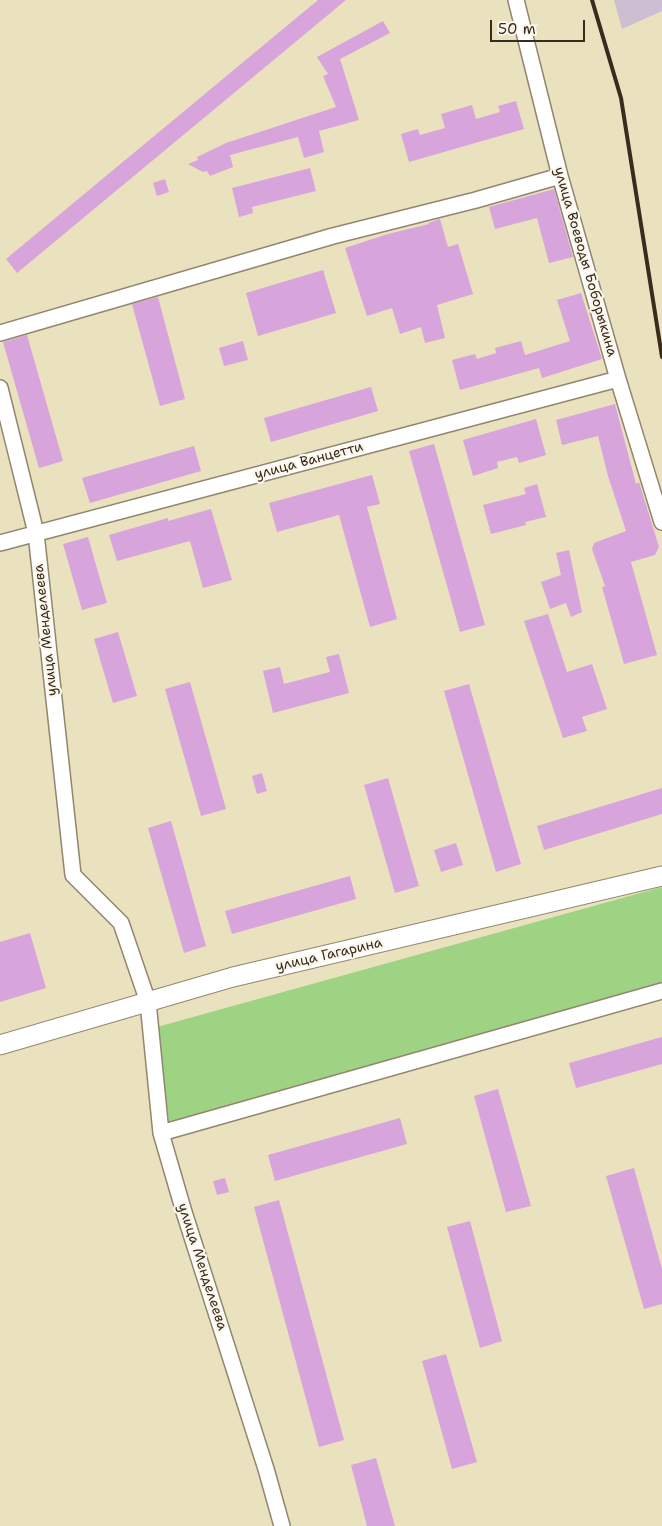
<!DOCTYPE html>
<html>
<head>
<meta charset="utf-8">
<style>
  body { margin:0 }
  #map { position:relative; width:662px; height:1526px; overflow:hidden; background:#eae1be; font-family:"Shantell Sans",sans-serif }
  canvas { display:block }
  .scale { position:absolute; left:490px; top:20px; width:95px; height:22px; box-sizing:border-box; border:2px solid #3b2a1e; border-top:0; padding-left:6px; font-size:15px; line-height:18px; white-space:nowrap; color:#3b2a1e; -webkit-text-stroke:4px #fbf7ec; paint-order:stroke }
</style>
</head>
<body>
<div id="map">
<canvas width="662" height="1526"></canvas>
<div class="scale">50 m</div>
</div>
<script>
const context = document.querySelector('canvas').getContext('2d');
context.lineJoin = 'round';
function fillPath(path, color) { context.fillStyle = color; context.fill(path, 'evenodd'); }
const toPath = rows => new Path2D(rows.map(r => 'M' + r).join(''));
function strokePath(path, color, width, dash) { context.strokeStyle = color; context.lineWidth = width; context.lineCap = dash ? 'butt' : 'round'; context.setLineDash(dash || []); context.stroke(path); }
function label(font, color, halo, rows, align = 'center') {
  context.font = font + ' "Shantell Sans",sans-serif'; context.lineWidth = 4.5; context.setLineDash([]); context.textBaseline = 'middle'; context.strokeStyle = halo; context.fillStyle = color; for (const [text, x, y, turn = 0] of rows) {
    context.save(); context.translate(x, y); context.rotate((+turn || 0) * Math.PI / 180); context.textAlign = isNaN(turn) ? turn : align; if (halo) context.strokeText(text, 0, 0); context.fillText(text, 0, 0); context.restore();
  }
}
fillPath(toPath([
  [614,0,662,0,662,11,622,29]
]), '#cebed1');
fillPath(toPath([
  [662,887,662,984,169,1122,157,1027]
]), '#9ed384');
fillPath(toPath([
  [318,0,346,0,17,273,6,259],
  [383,21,390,33,340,59,359,120,319,131,324,152,304,158,298,137,230,155,233,167,210,176,207,171,203,172,188,164,198,160,197,157,226,143,336,107,323,76,328,74,317,57],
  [516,101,524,129,409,162,401,134,418,129,420,135,445,128,441,114,472,105,476,119,500,112,498,106],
  [310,168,316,191,252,207,253,213,239,217,232,188],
  [165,179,169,192,157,196,153,183],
  [554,189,573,257,549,263,537,218,495,229,489,207],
  [440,219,448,247,458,244,473,294,437,305,445,338,425,343,421,327,400,334,392,308,367,316,345,248,388,234,429,224,428,223],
  [323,270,336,313,258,336,246,293],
  [581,293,602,359,542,378,539,368,460,390,452,360,475,354,477,359,496,353,495,348,521,341,525,355,570,341,557,300],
  [158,297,185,399,160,406,132,304],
  [27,335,63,461,39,468,3,342],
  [243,341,248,360,224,366,219,348],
  [371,387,378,411,271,442,264,418],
  [615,404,636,484,639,482,659,547,655,555,631,562,657,655,624,664,602,587,605,586,592,549,594,543,626,531,608,476,598,436,562,445,556,420],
  [536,419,546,455,519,463,517,457,497,462,498,468,473,476,463,440],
  [434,444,485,625,460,632,409,451],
  [194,446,201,471,90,503,82,478],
  [372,475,380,504,367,507,397,619,370,627,339,515,277,532,269,503],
  [537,484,546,517,525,522,526,525,491,534,483,505,526,494,524,488],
  [211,509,232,580,203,588,190,541,117,561,109,535,168,518,168,521],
  [88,537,107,603,82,610,63,544],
  [569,550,582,612,571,617,566,603,550,609,541,582,561,575,556,553],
  [548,614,567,672,592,664,607,709,582,717,587,731,563,738,524,621],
  [118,632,137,696,113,703,94,639],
  [339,654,349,693,273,713,263,671,280,667,284,684,330,672,326,657],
  [190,682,226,809,201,816,165,689],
  [469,684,521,864,496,872,444,691],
  [262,773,267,791,257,794,252,776],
  [388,778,419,886,395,893,364,785],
  [662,788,662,814,544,850,537,826],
  [171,821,206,946,184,953,148,828],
  [456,843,463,865,441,872,434,850],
  [350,876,356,899,232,934,225,911],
  [30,933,46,988,0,1002,0,942],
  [662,1037,662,1064,576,1088,569,1063],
  [498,1089,531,1206,506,1212,474,1096],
  [400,1118,407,1144,275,1181,268,1155],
  [634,1168,662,1269,662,1304,644,1309,606,1176],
  [225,1178,229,1192,217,1195,213,1181],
  [279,1200,344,1440,319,1447,254,1207],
  [470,1221,502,1341,480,1348,447,1227],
  [446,1354,477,1462,452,1469,422,1361],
  [376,1458,395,1526,367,1526,351,1465]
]), '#d8a4dc');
const minor = toPath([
  [516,0,560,176,618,379,662,522],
  [0,333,333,236,476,200,560,176],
  [0,388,36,533,73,875,121,923,148,1002,161,1133,184,1212,266,1469,282,1526],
  [0,543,618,379],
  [161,1133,662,991]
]);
const tertiary = toPath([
  [0,1045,233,977,662,876]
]);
strokePath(minor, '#92866e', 18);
strokePath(tertiary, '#92866e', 21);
strokePath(minor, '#fff', 15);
strokePath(tertiary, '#fff', 19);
strokePath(toPath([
  [592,0,621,98,662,357]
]), '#3b2a1e', 4);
label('14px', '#3b2a1e', '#fbf7ec', [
  ["улица Воеводы Боборыкина",585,262,74],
  ["улица Ванцетти",309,461,-15],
  ["улица Менделеева",46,630,-96],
  ["улица Гагарина",329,955,-13],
  ["улица Менделеева",202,1267,72]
]);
</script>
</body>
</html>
